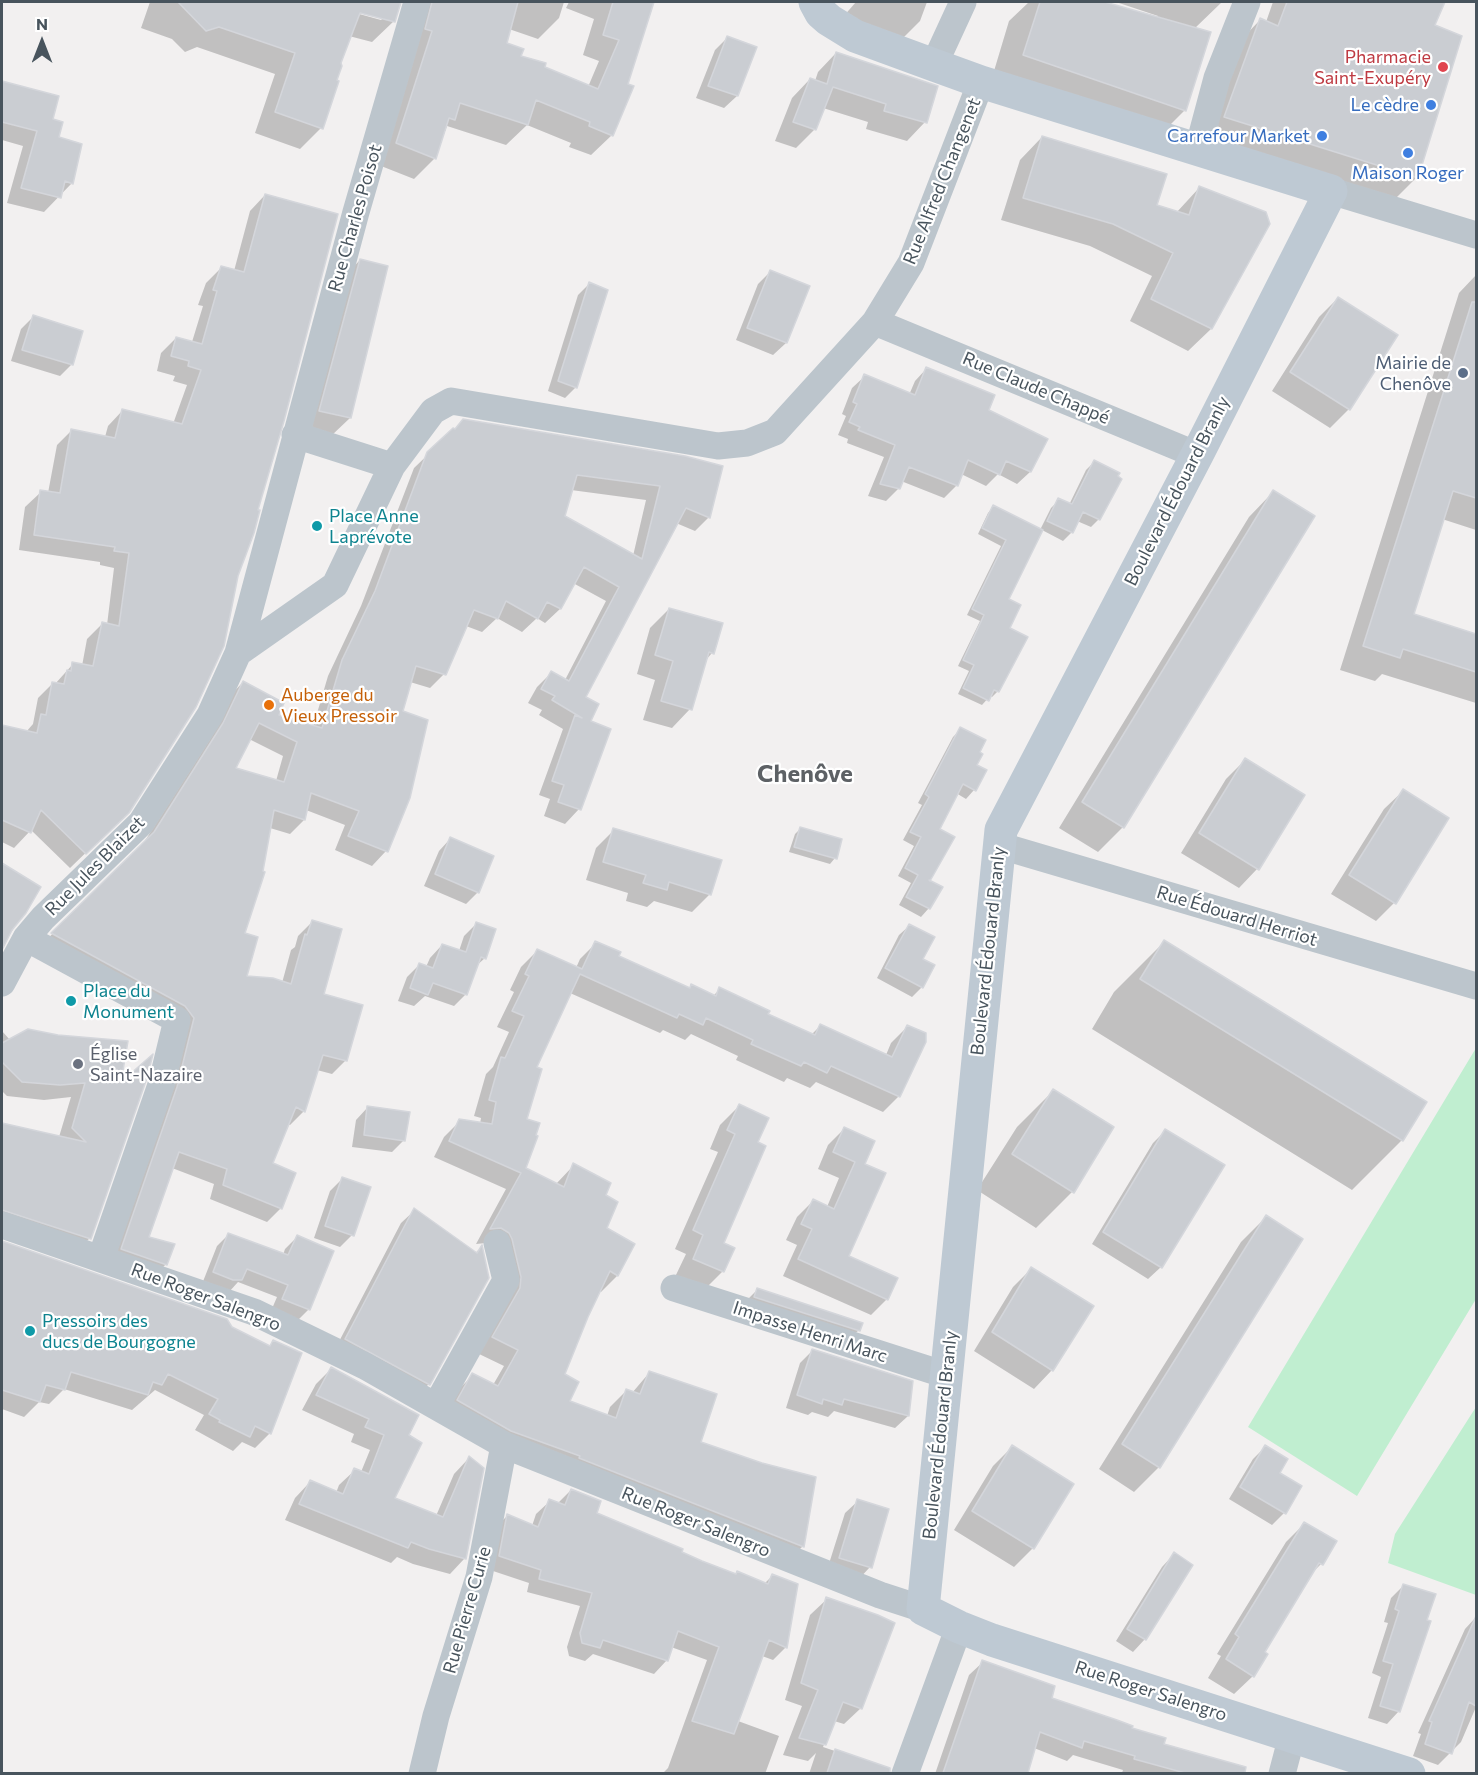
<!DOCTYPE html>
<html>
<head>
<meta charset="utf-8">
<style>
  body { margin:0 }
  #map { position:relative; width:1478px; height:1775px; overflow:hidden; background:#f2f0f0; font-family:Commissioner,sans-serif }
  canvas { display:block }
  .frame { position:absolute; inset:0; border:3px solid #48545d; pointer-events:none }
  .north { position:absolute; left:12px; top:12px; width:60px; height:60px; -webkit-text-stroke:4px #fff; paint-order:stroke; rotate:0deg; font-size:16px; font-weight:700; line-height:24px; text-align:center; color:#48545d }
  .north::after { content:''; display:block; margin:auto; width:21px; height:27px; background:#48545d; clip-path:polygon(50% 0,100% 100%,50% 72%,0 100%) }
</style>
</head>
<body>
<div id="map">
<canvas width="1478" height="1775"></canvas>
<div class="frame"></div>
<div class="north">N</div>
</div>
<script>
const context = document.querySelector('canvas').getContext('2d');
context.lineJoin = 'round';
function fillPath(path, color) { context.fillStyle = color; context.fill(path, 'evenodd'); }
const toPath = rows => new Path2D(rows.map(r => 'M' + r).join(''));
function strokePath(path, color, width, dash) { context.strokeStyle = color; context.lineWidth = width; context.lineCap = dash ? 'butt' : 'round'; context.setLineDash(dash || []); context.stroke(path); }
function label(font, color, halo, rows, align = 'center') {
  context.font = font + ' Commissioner,sans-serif'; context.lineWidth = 4.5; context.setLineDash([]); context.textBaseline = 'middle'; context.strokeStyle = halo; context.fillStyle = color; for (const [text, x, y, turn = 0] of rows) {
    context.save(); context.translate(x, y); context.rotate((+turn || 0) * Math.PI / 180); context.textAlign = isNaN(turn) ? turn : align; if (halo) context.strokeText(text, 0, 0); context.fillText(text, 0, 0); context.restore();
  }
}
fillPath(toPath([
  [1476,1048,1476,1299,1357,1496,1248,1427],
  [1476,1407,1476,1595,1388,1563,1395,1534]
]), '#c0eed0');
fillPath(toPath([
  [150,2,399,2,394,21,372,42,349,36,339,63,321,128,300,149,255,133,275,74,197,47,185,52,172,39,141,28],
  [353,10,384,17,381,20,352,12],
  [416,2,564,2,559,18,538,39,509,29,505,44,519,57,588,87,599,61,583,55,594,19,566,8,569,2,652,2,612,135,591,155,569,147,571,143,527,125,506,145,447,126,435,158,414,179,376,164],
  [856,2,927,2,920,21,884,57,835,26],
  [1029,2,1100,2,1158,18,1158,16,1116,2,1222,2,1194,29,1185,110,1149,146,988,91,1009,21],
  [1273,2,1443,2,1433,26,1417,177,1393,201,1201,141,1237,44,1260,20,1266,22],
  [727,38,755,48,737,96,724,108,696,98,715,50],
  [836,53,925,122,907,141,866,129,868,122,823,108,815,129,796,148,775,141,792,98,810,79,815,81,818,72],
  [2,82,57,97,51,120,72,183,44,212,7,203,23,146,2,140],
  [1042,137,1155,206,1176,213,1199,188,1268,224,1211,329,1188,351,1130,321,1152,276,1090,246,1001,220,1020,160],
  [265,195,237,575,128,812,70,868,31,830,14,848,2,842,2,736,9,728,26,732,33,724,38,698,53,683,55,684,73,664,82,666,87,639,102,624,107,625,114,568,100,565,100,562,19,550,25,507,41,492,48,493,57,445,72,430,105,437,108,426,123,410,173,424,187,385,173,381,175,376,157,371,161,353,176,338,192,342,203,306,198,305,206,283,221,268,234,271,250,211],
  [360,260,350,418,331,436,301,429,342,279],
  [770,272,808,287,786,343,773,355,736,340,758,284],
  [1476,275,1476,530,1442,519,1412,615,1476,635,1476,703,1382,674,1375,681,1340,670,1459,293],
  [589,284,576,387,565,398,548,391,578,295],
  [1338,298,1349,409,1330,428,1272,391,1319,317],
  [33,317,72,364,60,376,11,361,21,329],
  [927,368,987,410,1046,440,1030,472,1017,484,998,474,986,486,961,474,956,486,944,498,901,481,899,488,886,501,868,496,884,457,847,443,848,439,838,435,846,416,842,414,852,388,865,376,909,395,915,381],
  [463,421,685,458,709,517,695,531,676,523,584,697,589,722,579,809,565,824,544,816,550,799,539,795,563,729,539,715,542,710,528,703,537,687,551,673,565,680,606,601,573,583,560,609,545,623,537,618,522,632,497,618,482,632,466,626,444,674,430,688,410,682,402,712,409,798,386,851,372,866,335,850,345,825,306,810,304,820,290,834,270,828,243,934,245,978,282,983,291,950,295,947,298,936,312,922,323,995,346,1060,332,1074,317,1070,304,1111,290,1125,287,1124,271,1164,281,1208,267,1222,210,1199,214,1184,172,1168,147,1238,166,1264,152,1279,108,1263,180,1033,39,947,141,847,210,739,229,697,243,682,277,716,313,727,328,676,361,606,414,468],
  [571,490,646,500,633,556,563,517],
  [249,739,283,756,276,781,234,769],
  [1094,462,1099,519,1091,527,1077,521,1071,533,1063,541,1042,530,1007,600,1008,629,998,691,992,697,990,696,982,705,958,694,969,671,958,666,980,621,967,615,1001,546,978,534,988,513,993,507,1040,530,1051,508,1059,500,1069,505,1086,470],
  [1273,492,1123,827,1098,852,1059,828,1249,517],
  [669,609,712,653,705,661,690,709,672,728,643,720,655,680,637,674,650,628],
  [961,729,978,752,975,766,985,771,974,790,966,799,956,793,938,829,929,880,929,908,921,917,899,905,911,883,898,876,914,846,903,840,922,805,918,803,953,737],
  [1245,760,1257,869,1239,888,1181,853,1226,779],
  [1403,791,1394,903,1376,921,1331,894,1384,809],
  [800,829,835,858,830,864,789,852,795,834],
  [614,830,710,894,692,912,654,901,647,907,626,901,628,893,586,880,596,848],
  [450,839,478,892,466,904,424,886,439,851],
  [2,865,39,888,2,947],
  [477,923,485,958,475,967,466,994,454,1006,425,996,414,1006,398,1001,407,977,419,965,426,967,430,958,442,945,459,951,464,936],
  [909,926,921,960,922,987,912,997,877,978,899,935],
  [1164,942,1402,1140,1352,1190,1092,1029,1114,992],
  [596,943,617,957,688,989,692,986,713,996,720,989,766,1015,811,1035,820,1026,886,1055,891,1043,907,1027,899,1096,883,1112,816,1082,810,1088,787,1078,784,1082,736,1060,738,1056,691,1034,685,1040,663,1030,660,1033,570,993,534,1068,526,1120,524,1169,556,1184,574,1165,604,1196,605,1229,633,1245,617,1276,601,1292,599,1290,563,1374,568,1402,607,1416,610,1407,626,1391,632,1393,649,1373,699,1443,803,1546,787,1562,442,1417,457,1391,473,1375,493,1385,504,1366,477,1353,504,1305,486,1243,476,1244,506,1189,434,1157,444,1137,460,1121,480,1124,481,1118,474,1116,486,1074,493,1067,509,1032,497,1027,514,992,510,990,521,967,537,951,576,968,580,959],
  [2,1031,10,1040,58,1036,126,1043,90,1238,74,1253,2,1228,2,1124,59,1137,71,1097,44,1100,7,1096,2,1091],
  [1053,1091,1112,1128,1072,1192,1036,1228,977,1190,1017,1127],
  [739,1106,756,1143,722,1243,723,1271,704,1290,675,1277,686,1254,675,1249,718,1152,710,1149,720,1125],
  [368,1107,404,1140,392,1152,352,1147,356,1120],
  [844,1129,863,1165,847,1257,887,1299,871,1315,783,1276,797,1245,786,1240,797,1217,813,1201,827,1207,839,1178,818,1169,828,1145],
  [1165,1131,1161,1267,1148,1279,1092,1244,1153,1143],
  [342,1179,352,1235,340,1247,314,1238,330,1191],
  [415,1210,475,1253,481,1248,429,1384,415,1397,333,1353,401,1223],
  [1266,1217,1159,1467,1134,1492,1099,1469,1241,1242],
  [229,1234,283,1255,285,1249,297,1237,309,1309,297,1321,271,1311,277,1297,238,1282,229,1292,202,1284,217,1246],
  [2,1243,226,1321,231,1328,269,1347,273,1342,270,1433,255,1448,242,1442,233,1451,195,1430,204,1415,155,1390,132,1410,64,1389,49,1404,39,1402,24,1417,2,1409],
  [1031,1269,1052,1370,1034,1389,974,1351,1013,1287],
  [757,1290,859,1330,846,1342,745,1302],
  [813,1350,911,1382,908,1416,895,1428,834,1411,828,1417,812,1412,808,1415,786,1408,800,1363],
  [331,1369,407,1435,393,1498,436,1516,454,1474,469,1458,465,1558,450,1574,413,1564,397,1557,391,1563,285,1520,295,1498,310,1482,336,1493,339,1485,355,1470,361,1472,370,1450,351,1442,354,1434,302,1410,316,1384],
  [1012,1447,1033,1548,1014,1567,954,1530,993,1466],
  [1265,1447,1277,1473,1284,1513,1272,1525,1229,1499,1253,1459],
  [571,1490,595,1513,702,1562,764,1584,773,1575,786,1647,773,1660,762,1656,738,1721,779,1736,765,1774,662,1774,668,1768,707,1660,671,1647,667,1660,654,1674,593,1654,585,1661,569,1656,567,1647,580,1606,527,1592,529,1583,487,1569,494,1529,507,1516,532,1526,536,1514,550,1501,557,1504],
  [858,1501,870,1567,858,1580,827,1570,845,1513],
  [1304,1524,1321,1564,1309,1576,1263,1652,1253,1676,1234,1694,1208,1678,1221,1656,1217,1654,1286,1542],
  [1174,1554,1145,1639,1133,1652,1116,1641,1162,1567],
  [1404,1585,1399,1711,1387,1724,1368,1718,1381,1677,1372,1673,1388,1623,1384,1622,1391,1598],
  [827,1599,861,1708,844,1724,834,1721,823,1747,868,1762,863,1774,809,1774,816,1753,808,1761,783,1755,802,1706,785,1700,810,1615],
  [1476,1617,1476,1707,1461,1742,1438,1765,1413,1756,1421,1734,1418,1733,1465,1629],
  [983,1662,1050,1699,1130,1729,1163,1745,1244,1769,1243,1774,1123,1774,1122,1773,1123,1770,1073,1755,1067,1761,1034,1748,1027,1774,935,1774,969,1675]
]), '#0003');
const building = toPath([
  [178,2,401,2,395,22,360,13,341,63,342,66,337,80,339,81,323,129,275,112,295,53,219,27,206,31,178,2],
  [432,2,518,2,507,43,524,49,521,56,546,63,545,67,598,89,619,40,603,35,613,2,654,2,628,84,634,86,613,136,589,126,590,122,536,100,528,125,460,103,455,120,449,118,436,159,396,143,432,31,425,29,432,2],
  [1040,2,1105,2,1211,32,1186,111,1023,55,1040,2],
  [1287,2,1445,2,1435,25,1462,36,1418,178,1224,117,1260,18,1278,26,1287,2],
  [727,36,757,47,738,96,708,86,727,36],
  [836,52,938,86,927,123,884,111,886,104,833,87,816,130,793,122,810,78,827,84,836,52],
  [2,81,59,96,53,119,63,122,59,137,82,144,73,184,65,181,61,198,21,188,37,131,2,122,2,81],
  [1042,136,1167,174,1157,205,1189,215,1199,186,1266,212,1270,224,1212,329,1151,299,1173,253,1113,224,1023,198,1042,136],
  [265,194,338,214,284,421,258,510,260,510,254,533,238,576,224,646,196,707,129,813,86,854,41,810,31,833,2,820,2,725,37,733,41,714,46,715,52,682,64,684,67,670,71,671,72,662,93,666,102,622,119,626,129,553,114,551,115,547,34,535,40,490,60,493,71,429,115,438,122,409,182,424,201,370,188,366,189,361,171,356,176,337,202,344,217,291,213,290,221,266,244,272,265,194],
  [360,259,388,266,351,418,319,411,360,259],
  [770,270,810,286,787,343,747,328,770,270],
  [589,282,608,290,577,388,558,381,589,282],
  [1338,297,1398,335,1350,410,1290,372,1338,297],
  [1472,302,1476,302,1476,498,1453,491,1414,614,1476,634,1476,672,1403,649,1400,658,1363,646,1472,302],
  [33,315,83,331,73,365,22,350,33,315],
  [926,367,995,395,989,410,1048,439,1031,472,1006,461,1000,475,968,460,958,486,909,467,900,489,880,484,895,445,858,430,860,427,849,422,857,404,853,402,864,374,915,395,926,367],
  [463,419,685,456,723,466,710,518,686,508,586,697,599,704,591,721,611,729,581,810,558,802,564,785,552,781,575,715,582,718,552,700,555,696,541,689,551,671,569,681,619,587,584,567,561,609,547,602,538,619,506,601,498,619,474,610,446,675,416,666,403,711,428,720,410,798,388,852,348,836,359,811,311,793,305,820,274,810,263,871,265,872,245,933,258,937,247,976,273,978,291,984,305,934,307,935,312,920,342,929,324,994,363,1005,347,1061,323,1055,305,1112,296,1107,273,1163,296,1173,282,1209,223,1185,227,1169,179,1152,149,1237,175,1244,167,1265,121,1249,177,1087,194,1018,185,1006,51,933,154,832,223,723,243,681,284,703,279,715,322,728,342,660,375,591,427,452,453,428,455,429,463,419],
  [577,475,660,486,642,559,565,516,577,475],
  [259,723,297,742,284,782,236,768,259,723],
  [1094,460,1120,473,1118,476,1122,479,1100,520,1083,512,1073,533,1047,521,1058,498,1072,504,1094,460],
  [1273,490,1315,516,1124,828,1082,802,1273,490],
  [993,505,1043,530,1009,599,1021,605,1010,628,1028,637,999,692,994,690,989,701,963,688,974,665,963,660,984,615,972,609,1006,540,982,528,993,505],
  [669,608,723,623,714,654,709,652,692,710,661,701,673,661,655,655,669,608],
  [960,727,986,740,980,752,983,754,977,765,987,770,976,791,963,784,940,829,955,837,930,881,929,880,943,887,930,909,906,897,918,875,905,868,921,837,910,832,929,797,925,794,960,727],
  [1245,758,1305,795,1259,870,1199,833,1245,758],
  [1403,789,1449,818,1396,904,1349,875,1403,789],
  [800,827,842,839,837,859,794,847,800,827],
  [613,828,722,860,711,895,669,882,667,890,643,883,646,875,603,862,613,828],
  [450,837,494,856,479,893,435,874,450,837],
  [2,863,41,887,26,913,12,930,2,950,2,863],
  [476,922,496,929,486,959,481,957,467,995,433,983,428,995,410,988,419,963,433,968,442,944,466,952,476,922],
  [909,924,935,937,923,959,935,965,923,988,885,968,909,924],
  [1164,940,1427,1102,1403,1141,1140,979,1164,940],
  [595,941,621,952,619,956,690,988,691,984,716,996,719,987,770,1011,768,1014,815,1035,820,1024,892,1057,907,1025,926,1033,926,1042,900,1097,831,1066,827,1073,804,1062,801,1066,751,1044,753,1040,706,1018,703,1025,679,1014,677,1018,580,974,537,1067,542,1069,527,1119,540,1123,536,1135,538,1136,526,1168,564,1187,573,1163,611,1183,606,1195,618,1202,607,1228,635,1244,618,1276,610,1271,588,1317,565,1374,579,1382,570,1401,616,1418,626,1389,640,1394,649,1371,717,1394,701,1442,762,1463,816,1477,804,1547,579,1458,580,1456,511,1431,457,1400,472,1373,498,1386,518,1350,492,1337,520,1288,521,1277,512,1239,509,1233,501,1228,490,1229,521,1173,449,1141,459,1119,492,1124,496,1102,489,1100,501,1057,505,1058,524,1016,512,1011,529,976,525,974,537,949,582,969,595,941],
  [28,1029,58,1035,128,1041,121,1082,153,1054,147,1078,91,1239,2,1210,2,1123,86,1142,72,1128,85,1083,60,1085,22,1082,2,1062,2,1043,28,1029],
  [1053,1089,1114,1127,1074,1193,1012,1154,1053,1089],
  [739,1104,769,1118,758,1142,766,1146,724,1243,735,1248,724,1272,693,1259,703,1235,693,1230,735,1134,727,1130,739,1104],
  [367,1106,410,1112,405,1141,364,1135,367,1106],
  [844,1127,875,1141,865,1164,886,1173,849,1256,898,1278,888,1300,798,1259,812,1229,801,1224,813,1199,834,1209,855,1162,833,1152,844,1127],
  [1165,1129,1225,1165,1162,1268,1103,1232,1165,1129],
  [342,1177,371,1187,354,1236,325,1226,342,1177],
  [414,1208,477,1253,482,1245,489,1278,430,1385,345,1339,414,1208],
  [1266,1215,1303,1239,1160,1468,1122,1444,1266,1215],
  [228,1233,288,1255,297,1235,334,1251,310,1310,282,1299,288,1285,247,1269,242,1280,233,1280,213,1272,228,1233],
  [2,1241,227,1319,232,1327,270,1346,273,1340,302,1353,271,1434,255,1426,250,1437,219,1422,220,1420,209,1414,218,1399,168,1374,162,1385,153,1382,148,1395,71,1372,65,1390,46,1385,40,1402,2,1390,2,1241],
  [1031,1267,1094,1306,1053,1371,992,1332,1031,1267],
  [757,1288,863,1323,860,1331,754,1297,757,1288],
  [812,1349,913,1381,909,1416,844,1399,842,1405,823,1399,822,1404,797,1395,812,1349],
  [331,1367,419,1415,409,1435,422,1443,395,1498,443,1517,469,1456,484,1468,466,1559,429,1549,411,1542,408,1548,299,1504,310,1480,343,1494,354,1468,369,1474,384,1435,365,1427,369,1419,316,1395,331,1367],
  [1012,1445,1074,1484,1034,1549,972,1511,1012,1445],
  [1265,1445,1288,1459,1280,1473,1302,1486,1286,1514,1240,1487,1265,1445],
  [571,1489,601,1501,597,1513,683,1549,682,1552,702,1561,736,1574,737,1571,768,1584,772,1574,798,1584,787,1648,769,1640,734,1734,692,1721,719,1647,678,1631,668,1661,603,1640,600,1648,582,1643,580,1633,592,1593,539,1579,541,1570,499,1556,507,1514,538,1527,549,1499,565,1505,571,1489],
  [857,1499,889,1509,872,1568,839,1558,857,1499],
  [1304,1522,1337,1541,1323,1565,1319,1563,1265,1652,1268,1654,1254,1677,1226,1659,1239,1637,1235,1634,1304,1522],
  [1174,1552,1193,1565,1146,1640,1127,1629,1174,1552],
  [1403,1584,1436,1594,1427,1620,1431,1621,1400,1712,1380,1706,1393,1664,1383,1661,1399,1611,1395,1609,1403,1584],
  [826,1597,878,1615,895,1623,862,1709,843,1702,826,1745,799,1738,818,1690,801,1683,826,1597],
  [1476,1616,1476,1706,1469,1702,1452,1754,1425,1744,1432,1722,1429,1721,1476,1616],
  [982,1660,1055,1686,1052,1698,1117,1720,1133,1726,1132,1728,1166,1738,1164,1744,1246,1767,1245,1773,1185,1773,1134,1759,1135,1756,1084,1741,1082,1748,1040,1732,1028,1773,943,1773,982,1660],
  [835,1749,890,1768,890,1773,827,1773,835,1749]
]);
fillPath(building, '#cacdd2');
strokePath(building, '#d4d6db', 1.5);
strokePath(toPath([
  [934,65,963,2],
  [1198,149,1217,78,1247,2],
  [1331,191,1476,235],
  [875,322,1197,455],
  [295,435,392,466],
  [238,653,335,585,392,466,433,411,451,401,718,446,747,443,775,432,875,322,911,263,981,82],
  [998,845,1476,986],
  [26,938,177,1020,162,1082,101,1258],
  [2,983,26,938,43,918,141,823,210,715,238,653,356,212,417,2],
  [2,1225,254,1312,365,1366,504,1445,880,1595,923,1609],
  [674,1288,946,1375],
  [436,1406,506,1280,497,1243],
  [422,1774,436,1716,479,1577,504,1445],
  [905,1774,959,1627],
  [1282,1774,1292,1736]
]), '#bcc5cc', 27);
strokePath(toPath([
  [815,2,821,13,829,20,855,36,934,65,981,82,1331,191,1197,455,1001,830,923,1609,959,1627,992,1640,1409,1774]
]), '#bec9d3', 33);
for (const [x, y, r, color] of [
  [1443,67,6,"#e0444e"],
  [1431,105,6,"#3f7fe0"],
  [1322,136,6,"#3f7fe0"],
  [1408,153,6,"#3f7fe0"],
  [1463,373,6,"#5c6f8a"],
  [317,526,6,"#0f9aa8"],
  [269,705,6,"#e8710a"],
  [71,1001,6,"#0f9aa8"],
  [78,1064,6,"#6b7280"],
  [30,1331,6,"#0f9aa8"]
]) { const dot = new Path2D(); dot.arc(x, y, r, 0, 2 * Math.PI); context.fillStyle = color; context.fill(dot); strokePath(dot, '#fff', 2); }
label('18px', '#be3a42', '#fff', [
  ["Pharmacie",1431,57],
  ["Saint-Exupéry",1431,78]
], 'right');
label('18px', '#366cbe', '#fff', [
  ["Le cèdre",1419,105],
  ["Carrefour Market",1310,136],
  ["Maison Roger",1408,173,"center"]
], 'right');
label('18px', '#48545d', '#fff', [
  ["Rue Alfred Changenet",942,181,-68],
  ["Rue Charles Poisot",355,218,-74],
  ["Rue Claude Chappé",1036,388,23],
  ["Boulevard Édouard Branly",1177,491,-63],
  ["Rue Jules Blaizet",95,866,-45],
  ["Rue Édouard Herriot",1237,916,17],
  ["Boulevard Édouard Branly",988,951,-84],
  ["Rue Roger Salengro",206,1297,21],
  ["Impasse Henri Marc",810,1332,18],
  ["Boulevard Édouard Branly",940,1435,-84],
  ["Rue Roger Salengro",696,1522,22],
  ["Rue Pierre Curie",467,1610,-74],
  ["Rue Roger Salengro",1151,1691,18]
]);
label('18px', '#4e5e75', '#fff', [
  ["Mairie de",1451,363],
  ["Chenôve",1451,384]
], 'right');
label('18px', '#0d838f', '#fff', [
  ["Place Anne",329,516],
  ["Laprévote",329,537],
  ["Place du",83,991],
  ["Monument",83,1012],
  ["Pressoirs des",42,1321],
  ["ducs de Bourgogne",42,1342]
], 'left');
label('18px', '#c56008', '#fff', [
  ["Auberge du",281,695],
  ["Vieux Pressoir",281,716]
], 'left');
label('18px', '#5b616d', '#fff', [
  ["Église",90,1054],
  ["Saint-Nazaire",90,1075]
], 'left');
label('bold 24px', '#5d6165', '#fff', [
  ["Chenôve",805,774]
]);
</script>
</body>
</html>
